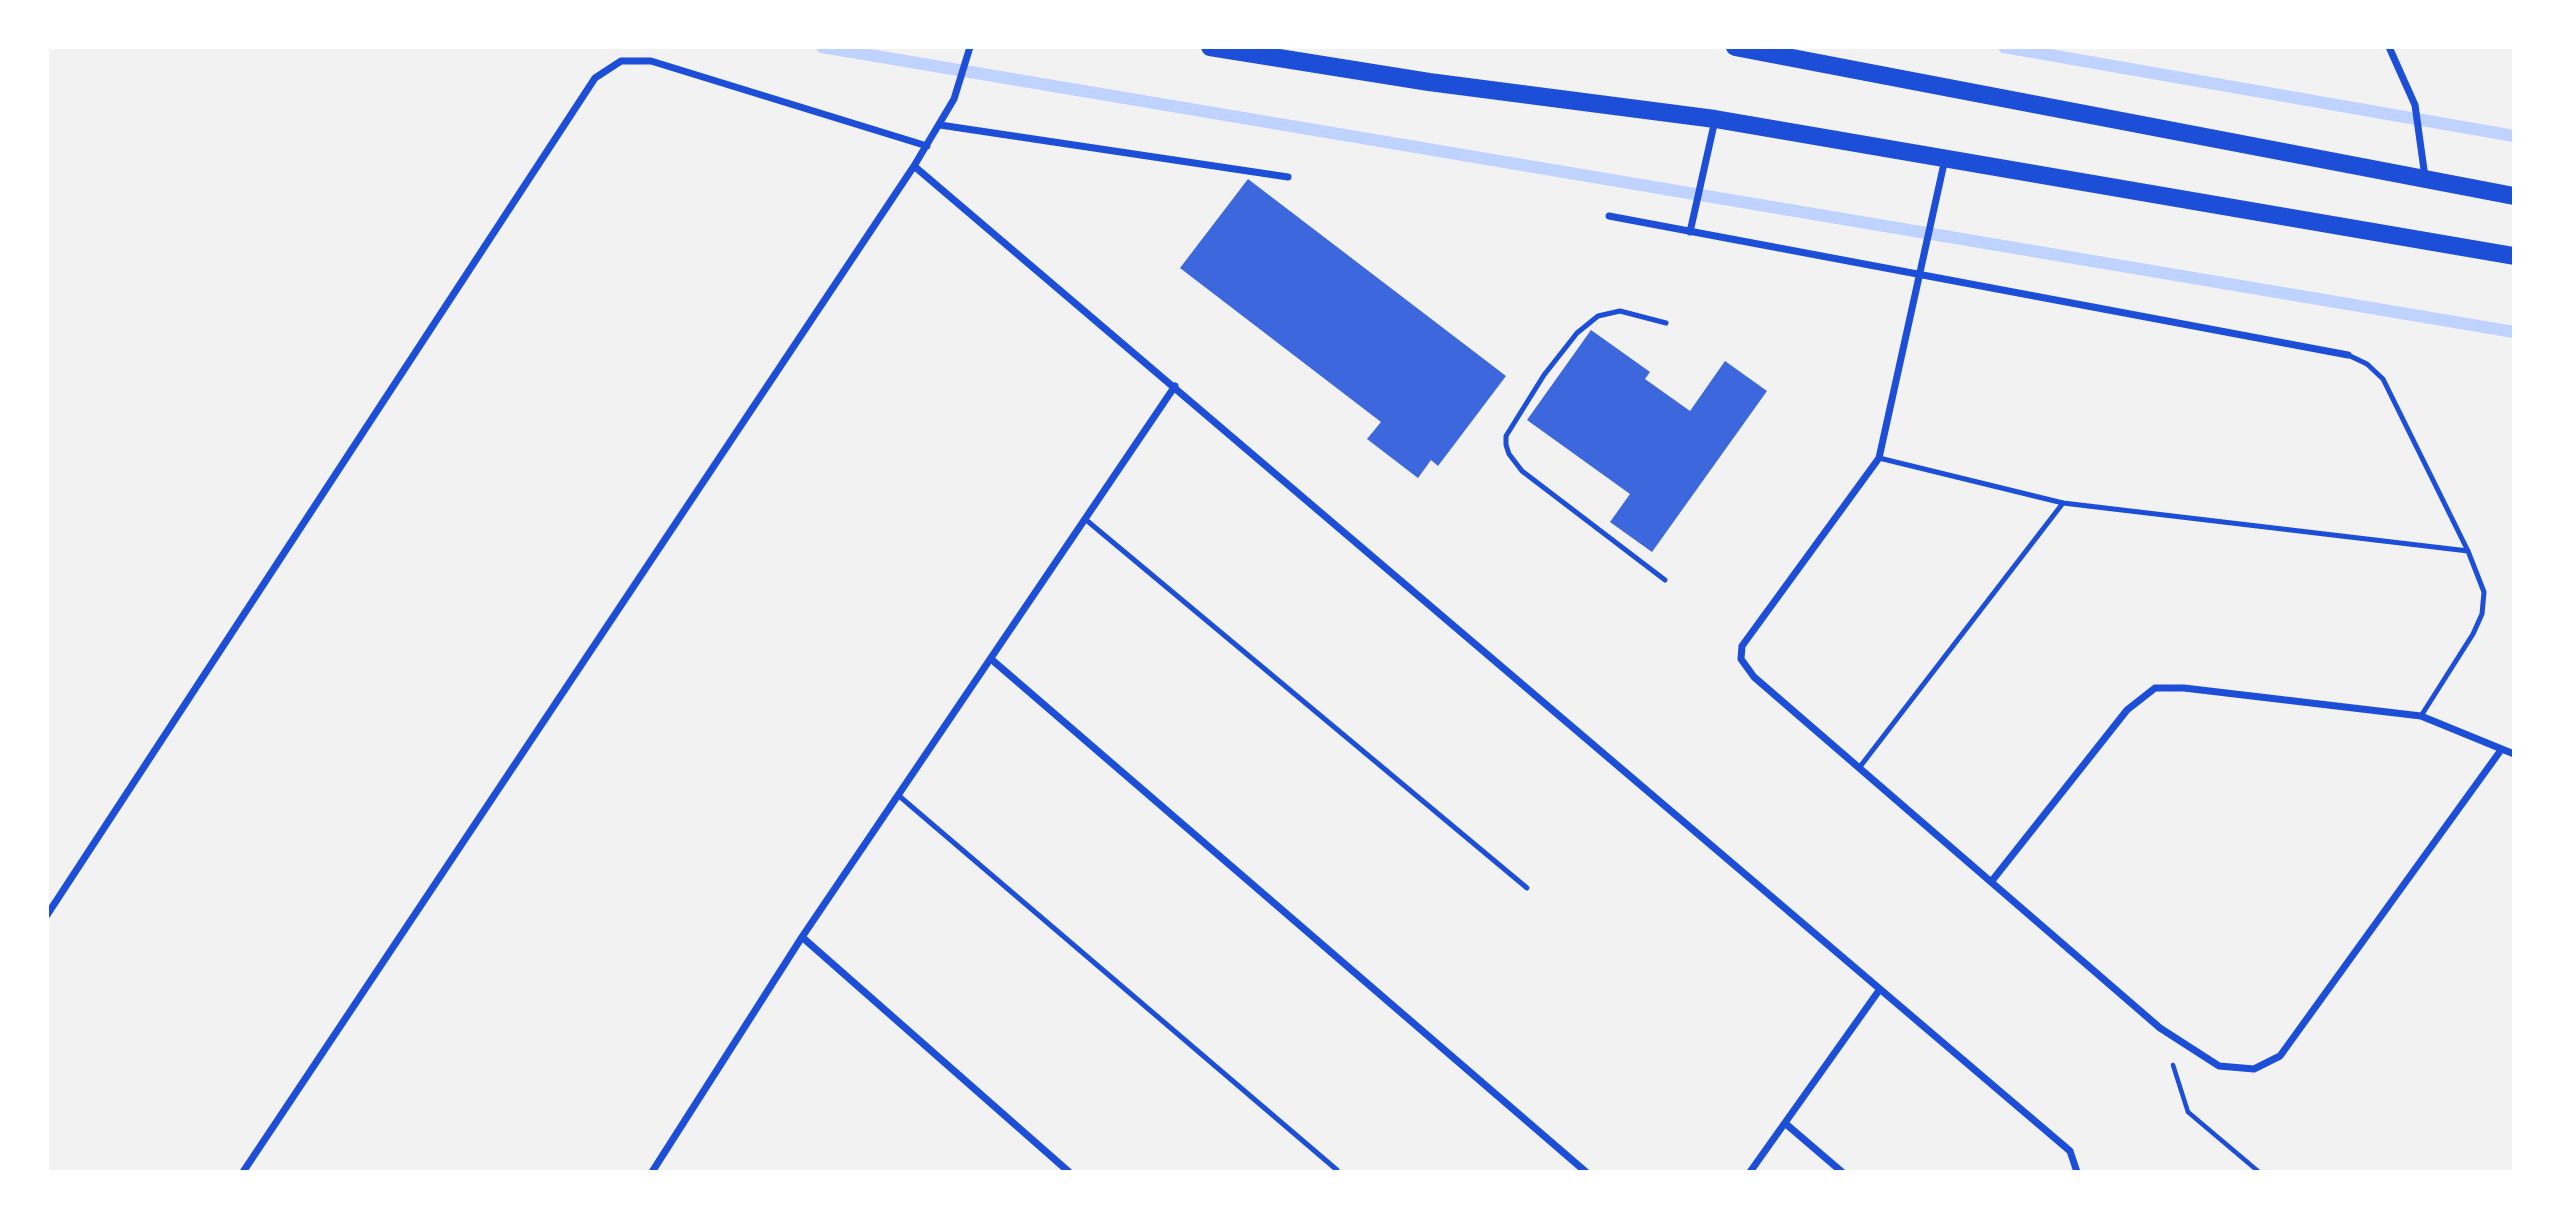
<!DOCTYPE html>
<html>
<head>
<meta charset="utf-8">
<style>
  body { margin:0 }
  #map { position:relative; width:2561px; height:1219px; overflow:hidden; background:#f2f2f2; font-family:"PT Sans Narrow",sans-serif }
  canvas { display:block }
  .frame { position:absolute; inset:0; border:49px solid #fff; pointer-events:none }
</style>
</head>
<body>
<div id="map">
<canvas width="2561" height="1219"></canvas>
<div class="frame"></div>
</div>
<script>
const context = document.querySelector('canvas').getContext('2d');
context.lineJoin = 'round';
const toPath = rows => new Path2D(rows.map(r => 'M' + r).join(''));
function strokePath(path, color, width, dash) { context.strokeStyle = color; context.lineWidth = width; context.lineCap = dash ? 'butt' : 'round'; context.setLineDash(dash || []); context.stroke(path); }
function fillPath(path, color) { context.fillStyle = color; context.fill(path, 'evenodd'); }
strokePath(toPath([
  [822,47,2514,332],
  [2004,47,2514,136]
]), '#bfd3fe', 12);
fillPath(toPath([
  [1248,179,1506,376,1438,466,1431,460,1418,478,1367,439,1381,422,1180,268],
  [1591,330,1650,372,1645,379,1690,411,1725,361,1767,391,1652,552,1610,522,1630,494,1527,420]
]), '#3d67dc');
strokePath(toPath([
  [2173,1065,2188,1112,2259,1172]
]), '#1d4ed8', 4.5);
strokePath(toPath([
  [2348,355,2367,364,2383,379,2468,551,2484,592,2482,614,2473,634,2421,716],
  [1879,458,2063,503,2468,551],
  [1085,519,1527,888],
  [1665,580,1522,471,1509,454,1506,445,1506,436,1544,375,1577,333,1598,316,1620,311,1666,323],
  [1859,768,2063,503],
  [898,795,1337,1170]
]), '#1d4ed8', 5);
strokePath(toPath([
  [2389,47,2415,105,2425,177],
  [940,125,1288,177],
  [1945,159,1879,458,1742,646,1741,659,1754,677,2160,1028,2219,1066,2254,1069,2280,1056,2501,750],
  [914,166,2070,1151,2077,1172],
  [1609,216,2348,355],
  [1690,232,1715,120],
  [991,659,1586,1172],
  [1991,882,2127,710,2155,688,2184,688,2421,716,2514,754],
  [47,915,595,78,621,61,651,61,927,146],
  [802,937,1069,1172],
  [1786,1124,1842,1172],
  [243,1172,914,166,954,99,970,47],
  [652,1172,802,937,1175,386],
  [1750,1172,1880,989]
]), '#1d4ed8', 7);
strokePath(toPath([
  [1210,47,1429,82,1715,119,2514,256],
  [1735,47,2514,196]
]), '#1d4ed8', 18);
</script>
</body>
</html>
